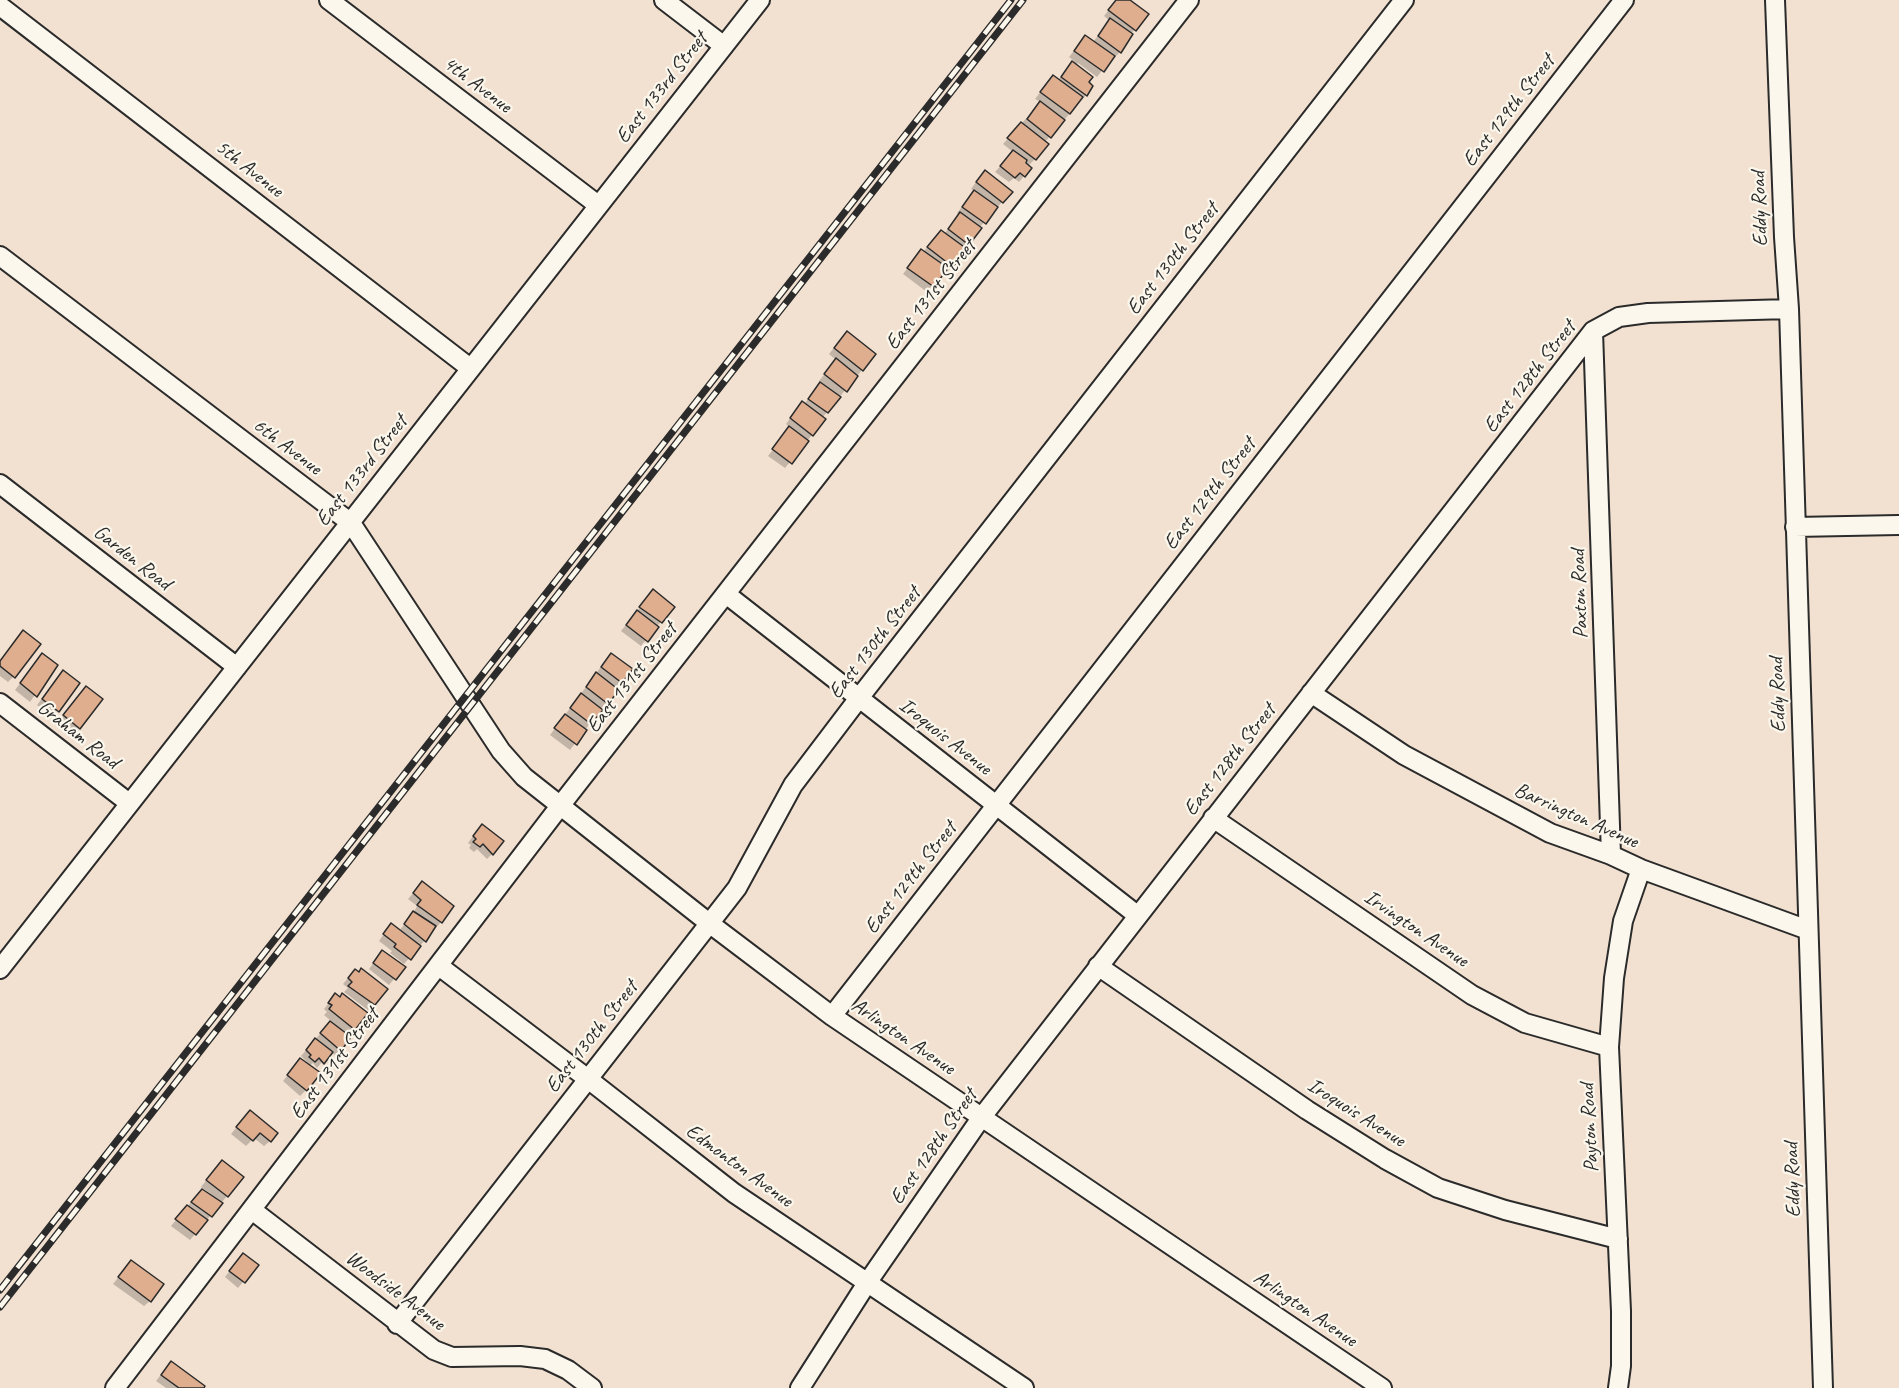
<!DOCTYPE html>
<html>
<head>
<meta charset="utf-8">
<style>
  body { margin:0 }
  canvas { display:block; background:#f2e1d0 }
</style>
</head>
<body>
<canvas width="1899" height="1388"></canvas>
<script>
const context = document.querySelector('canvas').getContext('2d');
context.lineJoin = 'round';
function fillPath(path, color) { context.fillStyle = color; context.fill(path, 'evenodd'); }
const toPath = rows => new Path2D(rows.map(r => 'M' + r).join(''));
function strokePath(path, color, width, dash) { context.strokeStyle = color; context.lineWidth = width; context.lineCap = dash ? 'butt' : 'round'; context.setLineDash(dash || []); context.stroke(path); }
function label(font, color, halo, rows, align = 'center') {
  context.font = font + ' Caveat,sans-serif'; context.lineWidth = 4.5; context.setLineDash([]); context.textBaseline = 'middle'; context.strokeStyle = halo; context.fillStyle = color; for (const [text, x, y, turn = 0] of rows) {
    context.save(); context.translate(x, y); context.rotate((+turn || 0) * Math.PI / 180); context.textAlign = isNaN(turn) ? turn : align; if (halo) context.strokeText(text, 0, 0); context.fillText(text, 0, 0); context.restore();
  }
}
fillPath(toPath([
  [1128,0,1147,14,1131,34,1120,52,1114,58,1113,56,1097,77,1078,63,1076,65,1087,83,1086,95,1045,142,1035,159,1028,166,1024,176,1019,182,1014,178,1009,182,995,172,1013,152,1003,144,1041,102,1035,99,1048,82,1058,80,1074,61,1069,57,1080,43,1085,37,1093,42,1110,21,1104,16,1116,1],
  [979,178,1011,192,979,228,952,266,947,272,944,270,927,292,903,274,916,257,923,252,941,232,944,234,960,215,957,213,975,191,971,189],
  [841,339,862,370,822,418,812,435,785,468,768,456,790,428,786,424,797,409,804,404,822,383,819,381,836,360,829,354],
  [648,597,673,607,641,646,621,631],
  [17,638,13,677,8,682,0,676,0,661],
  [606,660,621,682,570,750,550,735],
  [37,661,56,665,30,702,15,690],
  [58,678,78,683,52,717,37,705],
  [80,694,101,699,73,734,58,722],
  [476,832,492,854,487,859,477,849,474,852,469,848,471,845,468,843],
  [422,883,441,922,404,964,390,953,392,951,379,941,386,931,399,931,414,912,417,906,408,899],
  [377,958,403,968,389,985,369,969],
  [349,977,386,989,368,1010,344,992,348,988,343,984],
  [335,995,354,1029,347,1036,340,1050,335,1055,330,1052,317,1068,313,1063,309,1066,310,1065,301,1056,331,1021,324,1015,327,1012,324,1009],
  [295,1066,306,1090,300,1096,283,1081],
  [244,1118,270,1141,264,1146,254,1138,246,1146,231,1134],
  [216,1168,227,1196,190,1240,171,1226,196,1196,210,1196,211,1194,201,1187],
  [238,1260,257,1265,238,1288,225,1277],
  [131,1262,150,1301,144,1306,113,1284],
  [166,1368,202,1388,166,1388,156,1381]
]), '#0003');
const building = toPath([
  [1116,0,1130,0,1149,14,1136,31,1108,10,1116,0],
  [1110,18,1133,34,1121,53,1098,36,1110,18],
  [1085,35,1115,56,1104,72,1074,51,1085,35],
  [1072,61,1093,77,1089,82,1093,86,1087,96,1061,77,1072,61],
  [1053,75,1083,97,1070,114,1040,92,1053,75],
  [1040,101,1065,120,1051,138,1027,119,1040,101],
  [1021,122,1049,144,1036,160,1007,138,1021,122],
  [1013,150,1027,160,1026,163,1032,168,1025,177,1020,173,1015,178,1000,166,1013,150],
  [985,170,1013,192,1003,203,976,182,985,170],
  [974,190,998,207,986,224,962,207,974,190],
  [960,212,982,228,969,245,948,229,960,212],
  [941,230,967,249,953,267,927,247,941,230],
  [921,249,948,268,934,287,907,268,921,249],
  [847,331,876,354,863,371,834,348,847,331],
  [836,358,858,376,847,392,824,374,836,358],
  [820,382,841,397,828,413,808,399,820,382],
  [802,401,826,419,813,436,790,418,802,401],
  [789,426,809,441,792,464,772,449,789,426],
  [653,589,675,607,662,623,639,607,653,589],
  [637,610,659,627,648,642,626,625,637,610],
  [23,630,41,644,15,678,0,666,0,661,23,630],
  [42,653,58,665,37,697,20,683,42,653],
  [611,653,633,669,622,683,601,667,611,653],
  [63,670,80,683,59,712,42,699,63,670],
  [596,672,619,690,608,704,586,687,596,672],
  [86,686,103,699,80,729,63,715,86,686],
  [581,693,603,710,591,724,570,708,581,693],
  [565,714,587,730,577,745,554,728,565,714],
  [482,824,504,841,493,855,483,844,480,847,473,842,476,839,473,836,482,824],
  [422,881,454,906,442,923,417,905,421,900,413,893,422,881],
  [413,911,436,926,426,942,404,924,413,911],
  [391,923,421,946,411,960,394,947,396,944,383,934,391,923],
  [382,950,406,967,396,980,373,963,382,950],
  [361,968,388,989,375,1005,348,986,352,982,348,978,355,969,359,972,361,968],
  [335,993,340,997,342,993,368,1013,355,1030,329,1009,332,1005,328,1003,335,993],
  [330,1021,351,1037,341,1051,320,1033,330,1021],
  [315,1038,333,1052,324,1064,319,1058,315,1062,309,1057,311,1055,306,1050,315,1038],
  [300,1058,321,1073,307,1091,287,1075,300,1058],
  [250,1110,278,1133,271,1142,260,1133,253,1141,236,1127,250,1110],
  [222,1160,244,1177,228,1197,206,1180,222,1160],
  [202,1189,223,1203,212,1217,191,1202,202,1189],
  [187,1205,208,1220,196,1235,175,1219,187,1205],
  [243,1253,259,1265,245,1283,229,1271,243,1253],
  [131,1260,164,1284,151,1302,118,1277,131,1260],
  [171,1361,205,1386,204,1388,179,1388,161,1375,171,1361]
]);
fillPath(building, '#deae8f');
strokePath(building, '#2b2b2b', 1.5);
const minor = toPath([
  [329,0,598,205],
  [664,0,724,46],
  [1775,0,1784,237,1789,309,1823,1388],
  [0,6,470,368],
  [0,256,351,523,501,751,524,777,709,923,832,1016,1382,1388],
  [1593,331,1611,855],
  [0,484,237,667],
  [1795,527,1899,525],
  [726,594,1137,915],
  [1311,693,1404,755,1550,833,1611,855,1641,869,1808,930],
  [0,703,129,803],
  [1213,818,1472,995,1525,1023,1609,1047],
  [439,966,588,1079,734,1193,1024,1388],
  [1098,966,1307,1110,1385,1159,1438,1188,1505,1210,1618,1239],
  [0,969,760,0],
  [832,1016,1624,0],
  [252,1210,434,1350,452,1357,520,1356,545,1359,568,1370,592,1388],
  [397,1324,737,888,793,785,859,698,1404,0],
  [115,1388,560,806,1189,0],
  [800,1388,867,1283,981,1118,1593,331,1619,317,1648,313,1789,309],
  [1618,1388,1621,1366,1621,1311,1609,1047,1614,978,1623,921,1641,869]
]);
strokePath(minor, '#2b2b2b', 22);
strokePath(minor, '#fbf7ec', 18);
const rail = toPath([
  [0,1290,1011,0],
  [0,1307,1023,0]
]);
strokePath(rail, '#2b2b2b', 7);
strokePath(rail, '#fbf7ec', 4.5, [14]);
label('21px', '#2b2b2b', '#fbf7ec', [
  ["4th Avenue",477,85,37],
  ["East 133rd Street",662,88,-52],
  ["East 129th Street",1509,111,-52],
  ["5th Avenue",249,169,38],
  ["Eddy Road",1760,209,-92],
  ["East 130th Street",1173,259,-52],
  ["East 131st Street",931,295,-52],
  ["East 128th Street",1530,377,-52],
  ["6th Avenue",287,447,37],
  ["East 133rd Street",362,471,-52],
  ["East 129th Street",1210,494,-52],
  ["Garden Road",132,558,38],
  ["Paxton Road",1580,594,-92],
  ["East 130th Street",875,643,-52],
  ["East 131st Street",632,678,-52],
  ["Eddy Road",1778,695,-92],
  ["Graham Road",78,735,38],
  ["Iroquois Avenue",945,737,38],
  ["East 128th Street",1230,760,-52],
  ["Barrington Avenue",1576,816,24],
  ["East 129th Street",911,878,-52],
  ["Irvington Avenue",1416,929,34],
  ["East 130th Street",592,1037,-52],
  ["Arlington Avenue",903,1037,34],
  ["East 131st Street",335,1064,-53],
  ["Iroquois Avenue",1356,1113,32],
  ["Payton Road",1590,1128,-93],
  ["East 128th Street",934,1147,-55],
  ["Edmonton Avenue",739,1166,36],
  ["Eddy Road",1793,1180,-92],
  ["Woodside Avenue",395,1291,37],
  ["Arlington Avenue",1305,1309,34]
]);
</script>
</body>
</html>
